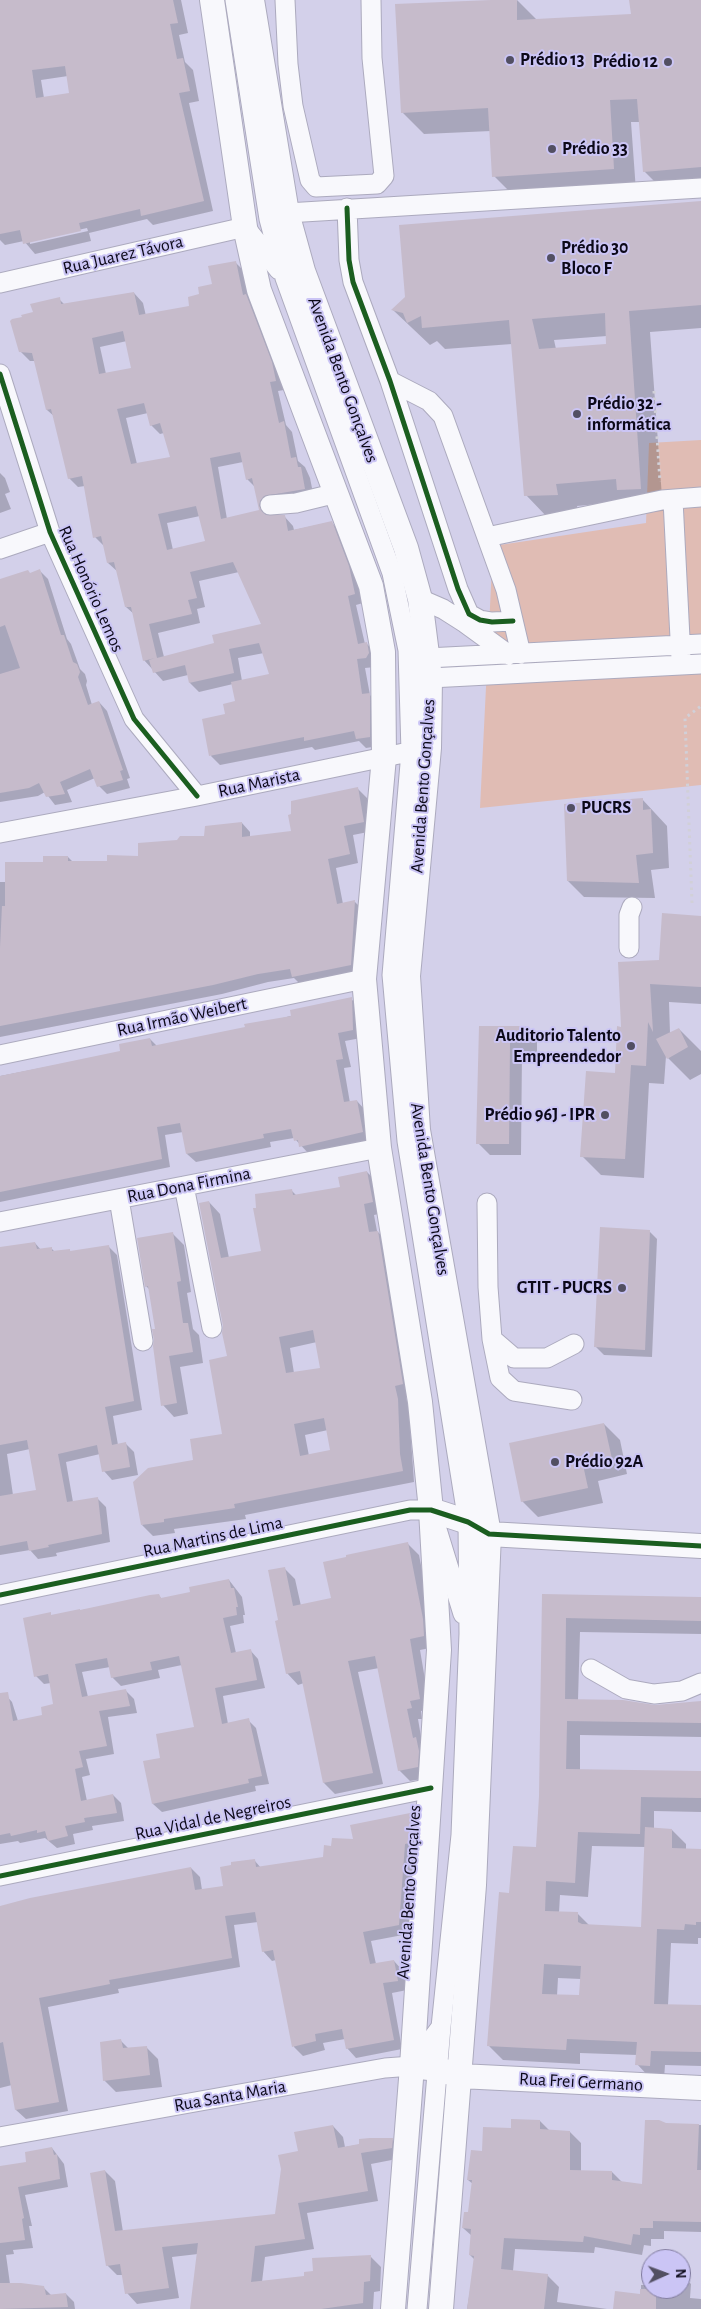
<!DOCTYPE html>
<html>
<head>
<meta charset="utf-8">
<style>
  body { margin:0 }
  #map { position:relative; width:701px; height:2309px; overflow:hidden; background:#d3d0ea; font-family:"Alegreya Sans",sans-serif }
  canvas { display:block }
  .north { position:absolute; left:641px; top:2249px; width:50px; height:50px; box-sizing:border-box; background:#cbc5f5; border:1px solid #7f7a9d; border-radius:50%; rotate:88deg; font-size:14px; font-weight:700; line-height:20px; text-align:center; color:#0c0919 }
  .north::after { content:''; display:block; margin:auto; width:18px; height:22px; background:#524f62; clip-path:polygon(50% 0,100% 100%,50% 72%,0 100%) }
</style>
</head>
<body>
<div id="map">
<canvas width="701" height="2309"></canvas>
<div class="north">N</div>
</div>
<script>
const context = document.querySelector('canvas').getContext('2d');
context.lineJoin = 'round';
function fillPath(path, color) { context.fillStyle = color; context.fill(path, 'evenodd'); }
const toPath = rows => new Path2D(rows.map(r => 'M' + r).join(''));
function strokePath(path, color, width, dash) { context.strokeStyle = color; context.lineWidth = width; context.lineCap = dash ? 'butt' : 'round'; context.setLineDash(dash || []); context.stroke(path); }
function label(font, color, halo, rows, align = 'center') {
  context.font = font + ' "Alegreya Sans",sans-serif'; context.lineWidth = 4; context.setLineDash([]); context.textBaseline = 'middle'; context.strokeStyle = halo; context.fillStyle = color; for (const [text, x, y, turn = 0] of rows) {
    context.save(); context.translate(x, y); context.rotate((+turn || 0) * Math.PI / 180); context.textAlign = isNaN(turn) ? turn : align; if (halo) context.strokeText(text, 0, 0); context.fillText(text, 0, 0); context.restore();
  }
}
fillPath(toPath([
  [701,440,701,785,480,808,493,546,646,523,649,443]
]), '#e0bcb4');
fillPath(toPath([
  [0,0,181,0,188,33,179,35,185,62,193,70,199,101,189,103,213,211,153,225,147,219,89,233,91,241,35,254,24,241,5,245,0,240],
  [68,76,71,94,44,98,41,80],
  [87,228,88,231,30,244,30,241],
  [517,0,537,20,632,15,631,0,701,0,701,191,667,194,644,171,640,122,631,122,636,191,516,198,494,176,491,131,424,134,402,112],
  [701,202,701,328,650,332,663,511,641,512,630,501,577,506,579,516,548,518,526,495,512,344,445,349,437,341,430,345,393,310],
  [607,336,607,345,556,349,554,340],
  [235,262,244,271,284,390,278,391,286,425,292,432,298,461,305,467,310,478,314,498,268,510,268,517,284,516,293,526,294,530,331,522,340,531,358,576,363,603,356,605,365,644,367,644,376,653,375,667,365,668,370,695,378,704,379,746,366,748,359,741,315,750,312,747,220,765,211,756,227,715,237,702,233,684,199,692,190,683,188,675,163,681,144,660,134,614,126,607,118,572,108,563,104,546,95,537,85,486,78,487,69,478,55,417,47,410,35,361,30,361,20,351,23,318,59,299,65,305,134,293,143,303,146,316,191,307],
  [127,341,133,369,106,374,100,347],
  [148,413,151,425,160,434,164,433,171,458,137,464,126,418],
  [243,462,247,479,255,487,260,511,227,519,218,467],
  [200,516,206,542,173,550,167,523],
  [239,572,262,625,215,644,164,657,158,633,200,623,197,609,205,607,199,581],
  [264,653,270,675,242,681,238,658],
  [0,473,5,478,10,492,5,494,11,509,0,513],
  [40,571,48,579,67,639,71,644,80,669,85,674,87,681,86,685,92,705,99,702,107,711,130,778,127,779,130,788,107,794,99,786,95,778,67,790,72,802,55,805,45,792,38,796,0,802,0,582],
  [358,789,367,798,373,831,353,835,358,863,336,868,343,904,355,902,364,911,360,974,302,986,294,978,268,982,222,994,0,1037,0,882,6,882,45,863,68,857,73,862,108,862,139,857,177,842,206,837,242,823,250,832,250,837,293,832],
  [642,799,667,826,669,868,651,870,655,898,584,897,568,881],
  [701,917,701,1004,669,1002,670,1033,679,1029,701,1051,701,1074,690,1080,666,1056,664,1084,649,1083,644,1178,601,1175,582,1156,616,1074,622,1028,660,961],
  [351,999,360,1007,361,1038,345,1041,351,1067,344,1068,350,1103,357,1101,365,1110,371,1140,309,1154,294,1138,270,1142,271,1147,196,1162,187,1154,183,1132,165,1135,170,1167,0,1202,0,1076,122,1052,150,1039,157,1046,247,1028],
  [481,1027,525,1028,537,1040,537,1054,522,1053,521,1155,490,1155,478,1143],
  [367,1172,378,1183,383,1213,374,1215,377,1231,389,1243,414,1395,406,1396,409,1411,414,1482,245,1515,246,1519,174,1529,175,1533,153,1536,142,1525,195,1461,224,1435,228,1357,209,1202,220,1214,229,1258,263,1252,291,1190,297,1196,341,1188],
  [317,1342,321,1369,294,1373,290,1348],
  [328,1430,331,1451,309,1456,305,1435],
  [649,1231,657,1239,652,1357,604,1355,596,1347],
  [173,1234,184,1245,191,1292,187,1293,193,1329,199,1335,203,1363,180,1367,188,1414,174,1417,163,1405,156,1330,150,1290,146,1286],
  [35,1243,41,1250,51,1248,55,1252,69,1250,72,1252,108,1246,117,1255,142,1410,113,1416,118,1445,126,1444,134,1452,138,1475,112,1480,104,1471,100,1454,66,1462,73,1502,97,1498,106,1507,110,1542,56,1553,57,1556,38,1559,30,1550,0,1555,0,1255],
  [30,1449,38,1491,13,1495,7,1454],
  [604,1424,620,1440,627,1474,598,1481,603,1503,538,1517,522,1501],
  [408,1544,419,1555,434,1631,435,1647,420,1650,430,1709,421,1711,422,1719,418,1719,428,1778,410,1781,399,1770,379,1668,358,1672,383,1784,335,1794,324,1783,304,1683,298,1685,287,1673,280,1621,284,1568,295,1579,301,1606,333,1599],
  [229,1580,242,1597,245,1615,243,1615,244,1623,230,1626,236,1653,250,1650,258,1659,265,1688,223,1696,228,1724,248,1720,256,1728,269,1784,255,1786,256,1791,162,1812,153,1804,162,1759,195,1728,182,1665,158,1670,160,1678,121,1686,112,1677,110,1667,82,1672,88,1697,126,1691,134,1699,137,1713,108,1717,114,1754,86,1759,90,1775,82,1777,87,1801,113,1795,121,1803,124,1821,92,1826,93,1830,73,1834,75,1844,57,1848,45,1838,20,1843,18,1841,0,1844,0,1694,4,1693,12,1702,18,1721,44,1716,55,1705,51,1683,44,1684,36,1676,50,1614,52,1616,158,1595,162,1599,191,1593],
  [543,1596,701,1599,701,1634,580,1632,578,1700,655,1706,701,1702,701,1737,580,1735,580,1770,701,1772,701,1812,654,1811,654,1829,672,1830,686,1844,686,1849,701,1850,701,1938,698,1938,698,1944,671,1943,668,2005,701,2006,701,2066,665,2065,664,2079,651,2079,637,2064,637,2055,580,2053,580,2064,503,2060,489,2046,511,1894,537,1849,540,1796],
  [592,1846,645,1847,642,1928,589,1925,577,1913,559,1913,560,1895,588,1897],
  [558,1978,581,1979,581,1996,557,1996],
  [409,1815,419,1824,421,1851,414,1853,408,1934,371,1941,376,1964,394,1961,403,1971,407,1990,392,1993,402,2049,356,2058,347,2048,345,2039,323,2043,325,2050,303,2056,294,2047,276,1960,272,1961,263,1951,258,1922,234,1925,240,1967,118,1989,119,1993,48,2007,68,2111,26,2119,16,2110,12,2085,0,2088,0,1907,191,1868,200,1877,202,1890,224,1887,255,1861,261,1868,324,1858,332,1847,354,1841],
  [121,2041,129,2049,146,2047,158,2059,162,2087,116,2092,104,2080],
  [540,2121,550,2131,570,2132,581,2143,581,2172,612,2172,622,2182,643,2186,666,2125,701,2125,701,2232,664,2231,664,2239,651,2239,651,2246,644,2245,642,2255,595,2247,594,2253,515,2249,513,2271,547,2275,559,2287,557,2302,607,2309,467,2309,475,2260,470,2255,472,2236,463,2228,469,2213,473,2184,468,2180,483,2152,512,2129],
  [333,2126,343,2137,345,2147,392,2139,402,2150,402,2158,371,2164,378,2201,307,2213,314,2249,265,2257,262,2282,305,2277,371,2257,381,2267,380,2291,374,2292,373,2309,191,2309,198,2254,172,2257,179,2298,137,2304,127,2293,123,2275,117,2275,107,2265,105,2171,115,2181,123,2232,276,2215,299,2152],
  [52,2148,64,2164,68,2187,25,2195,32,2226,29,2226,33,2248,13,2250,14,2254,6,2255,10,2284,43,2287,52,2296,66,2294,74,2302,75,2309,0,2309,0,2168,28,2163],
  [647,2272,651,2272,651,2289,681,2289,681,2274,691,2284,690,2298,701,2299,701,2309,614,2309,641,2295,641,2285,647,2285]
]), '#0003');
fillPath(toPath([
  [0,0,173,0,178,23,170,24,177,59,183,58,190,91,179,93,204,201,141,216,140,209,79,223,81,231,23,244,20,230,0,234],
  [65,66,69,93,36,98,32,70],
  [491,0,517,0,517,20,631,14,629,0,701,0,701,167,643,172,637,99,610,100,614,169,492,177,488,108,401,113,395,4],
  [701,201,701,305,629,311,641,489,617,490,616,479,556,484,558,495,524,496,509,320,422,328,421,316,407,323,403,313,391,310,405,297,399,225],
  [605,313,606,344,539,349,532,319],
  [236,261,243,295,246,294,272,362,276,381,270,382,279,423,284,421,291,458,296,457,298,467,301,467,305,489,264,496,260,501,259,506,266,515,285,515,288,531,332,521,349,566,355,594,348,596,358,644,367,642,369,653,366,658,357,659,362,694,370,693,370,737,356,739,354,731,304,741,304,737,209,756,202,719,225,714,223,704,235,701,231,682,269,674,259,643,229,649,234,673,189,683,185,665,153,673,149,660,155,658,143,661,131,607,125,607,114,562,107,563,101,536,93,538,82,476,68,479,51,409,46,410,32,353,19,352,10,321,12,319,22,317,21,315,33,312,30,304,60,297,61,304,134,292,139,315,189,306,188,297,199,294,198,287,212,284,208,266],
  [123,331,131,368,99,374,92,338],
  [144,403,150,426,160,423,170,457,131,464,117,409],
  [240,452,246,480,252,478,259,510,221,519,210,458],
  [196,506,205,541,167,550,158,514],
  [233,562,261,624,212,635,214,643,157,658,149,624,192,614,188,600,197,598,190,572],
  [40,569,61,635,64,635,73,662,77,664,80,672,78,677,88,705,99,701,123,770,120,771,123,780,97,787,90,769,60,782,65,794,46,797,39,783,29,788,0,793,0,674,20,668,5,625,0,627,0,579,28,570,30,573],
  [358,787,364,822,344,826,350,854,328,859,337,904,355,900,351,965,292,977,290,969,258,974,213,985,0,1026,0,948,2,906,5,906,5,862,43,862,43,856,68,856,68,861,107,861,107,855,138,856,138,843,177,840,180,836,204,836,205,826,242,822,242,837,291,831,288,815,291,814,291,801],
  [643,798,643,810,651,809,653,853,636,855,639,883,567,881,564,804],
  [662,913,701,916,701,987,650,984,653,1032,648,1022,646,1066,631,1065,625,1159,580,1157,586,1071,615,1073,617,1026,621,1027,618,962,659,960],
  [352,997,353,1030,338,1033,343,1059,336,1060,344,1102,357,1100,363,1132,299,1147,298,1140,294,1141,291,1129,263,1134,264,1138,186,1154,180,1123,157,1127,162,1159,0,1192,0,1076,120,1051,119,1044,150,1038,152,1046,245,1027,244,1024,291,1016,290,1010],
  [479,1026,526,1026,525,1042,510,1042,509,1144,476,1144],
  [679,1028,688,1047,667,1059,656,1039],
  [367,1171,373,1202,364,1204,369,1232,378,1231,403,1384,395,1386,398,1399,400,1454,403,1471,234,1504,235,1508,164,1519,164,1522,141,1525,133,1482,148,1468,193,1460,190,1439,222,1434,209,1360,227,1356,222,1333,223,1326,199,1203,209,1201,221,1258,261,1251,253,1208,256,1208,255,1194,292,1189,293,1195,340,1187,338,1177],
  [313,1330,320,1368,286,1373,279,1337],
  [324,1418,330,1450,300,1456,294,1424],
  [600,1227,650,1230,645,1350,594,1347],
  [173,1232,181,1281,177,1282,183,1323,188,1323,193,1352,169,1356,177,1403,161,1406,153,1346,154,1340,152,1329,155,1329,148,1286,145,1287,137,1238],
  [35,1242,37,1249,52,1247,52,1251,70,1249,70,1251,109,1245,134,1401,105,1407,112,1445,126,1442,130,1467,102,1472,97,1445,58,1454,67,1502,98,1497,102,1534,48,1545,49,1547,29,1551,27,1541,0,1546,0,1496,36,1490,27,1440,0,1445,0,1247],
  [604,1423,612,1459,583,1465,588,1488,521,1502,509,1443],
  [408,1542,423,1619,424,1636,410,1639,420,1699,410,1701,412,1708,407,1709,413,1738,416,1737,419,1751,418,1767,398,1771,375,1656,348,1661,373,1773,323,1783,300,1671,286,1674,275,1621,278,1620,268,1570,285,1567,293,1606,331,1598,323,1562,346,1557,346,1555],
  [229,1579,231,1588,234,1588,238,1607,236,1607,237,1615,223,1618,231,1653,251,1649,257,1680,215,1688,222,1724,249,1718,262,1776,248,1779,249,1783,152,1804,143,1761,160,1758,156,1734,194,1727,179,1656,150,1662,152,1670,111,1678,107,1658,75,1664,82,1697,126,1689,130,1706,99,1711,107,1746,79,1751,83,1767,75,1769,81,1801,113,1794,117,1813,84,1818,85,1822,65,1826,68,1836,48,1841,45,1831,37,1833,37,1830,11,1836,10,1833,0,1835,0,1693,8,1692,13,1721,42,1715,41,1707,53,1704,48,1674,34,1677,23,1618,51,1612,51,1615,80,1609,80,1610,150,1595,159,1594,161,1598,190,1592,189,1587],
  [542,1594,701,1597,701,1621,566,1618,565,1699,623,1700,655,1705,701,1701,701,1723,567,1721,566,1769,701,1771,701,1798,641,1797,640,1834,578,1832,575,1883,546,1881,545,1911,578,1912,578,1922,582,1924,641,1927,645,1827,672,1829,672,1848,701,1849,701,1922,696,1922,696,1925,685,1924,684,1930,657,1929,654,2004,701,2005,701,2052,651,2051,650,2066,635,2065,637,2042,567,2039,566,2050,487,2046,499,1892,509,1893,513,1846,536,1847,539,1796],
  [544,1964,581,1966,579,1995,542,1994],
  [410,1813,413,1832,411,1833,413,1842,405,1844,399,1925,363,1932,370,1964,394,1960,398,1981,383,1983,394,2040,346,2049,342,2029,315,2034,316,2041,292,2047,273,1950,262,1952,255,1912,225,1916,232,1958,109,1980,110,1984,39,1998,59,2102,15,2110,3,2042,0,2043,0,1906,30,1898,191,1867,195,1890,223,1886,220,1867,231,1865,231,1862,255,1859,256,1867,323,1857,324,1845,331,1846,332,1838,353,1839,350,1825],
  [121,2039,123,2048,147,2046,150,2075,103,2081,100,2042],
  [511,2119,540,2120,540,2129,570,2131,570,2170,612,2171,612,2180,642,2184,645,2120,659,2120,666,2123,699,2124,697,2170,701,2170,701,2222,653,2221,653,2228,640,2228,640,2235,633,2234,631,2245,584,2236,583,2242,504,2238,501,2269,548,2274,544,2309,467,2309,474,2256,469,2255,471,2229,462,2228,464,2212,468,2212,472,2180,467,2180,471,2150,482,2151,483,2127,511,2128],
  [333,2125,338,2148,359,2144,359,2139,370,2138,393,2138,392,2148,361,2153,368,2191,298,2203,305,2239,255,2246,251,2282,304,2276,304,2272,313,2271,312,2258,371,2255,370,2281,364,2282,363,2303,321,2309,190,2309,198,2243,162,2247,169,2288,125,2294,120,2264,106,2266,90,2173,105,2170,115,2231,275,2214,281,2169,278,2155,298,2151,294,2132],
  [52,2147,54,2155,57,2154,60,2179,18,2187,24,2218,22,2219,25,2240,0,2243,0,2166,26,2162,25,2152],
  [0,2283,21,2283,44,2286,46,2295,66,2293,68,2307,0,2309],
  [640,2289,656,2289,656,2309,613,2309,615,2291,640,2294]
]), '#c6bbcb');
const minor = toPath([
  [235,0,269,219,285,278,392,573,408,650,411,752,392,975,407,1141,468,1522,469,1634,461,1835,441,2027,417,2309],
  [285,0,288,64,293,106,310,180,316,187,377,184,384,176,372,58,371,0],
  [347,208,349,260,353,282,390,381,458,589,469,614,480,620,492,622,513,621],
  [287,213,701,188],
  [0,283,245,227,279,270],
  [0,374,50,532,134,719,197,796],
  [390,381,429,401,443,416,506,590,521,654],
  [673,500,681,658],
  [270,505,296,503,337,493],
  [487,537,662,500,701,497],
  [0,549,50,532],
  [420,599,443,609,465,623,509,655],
  [427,658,701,644],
  [430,678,701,664],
  [0,833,197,796,423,749],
  [629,948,629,915,632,907],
  [0,1055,364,979],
  [184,1186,212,1328],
  [119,1199,143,1341],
  [487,1203,488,1287,492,1339,500,1378,514,1391,572,1400],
  [0,1222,379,1148],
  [492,1339,514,1358,547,1358,574,1344],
  [0,1595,410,1510,431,1510,463,1614],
  [591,1669,626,1689,654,1694,682,1691,701,1683],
  [0,1876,431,1788],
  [0,2137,385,2068,412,2066,441,2027]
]);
const major = toPath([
  [212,0,245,227,259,290,371,586,383,652,384,757,364,979,379,1148,420,1402,431,1510,439,1650,412,2066,393,2309],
  [252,0,287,213,303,271,406,548,420,599,430,678,429,748,408,976,418,1130,489,1534,474,1885,441,2309],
  [431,1510,468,1522,489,1534,701,1546],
  [412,2066,438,2069,460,2076,701,2088]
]);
strokePath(minor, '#acaabe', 21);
strokePath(major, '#acaabe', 26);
strokePath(toPath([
  [654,391,660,482],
  [692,903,685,718,701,706]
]), '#d1d0d8', 3, [2.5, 4]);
strokePath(minor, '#f8f8fc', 19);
strokePath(major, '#f8f8fc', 24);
strokePath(toPath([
  [347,208,349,260,353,282,390,381,458,589,469,614,480,620,492,622,513,621],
  [0,374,50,532,134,719,197,796],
  [0,1595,410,1510,431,1510,468,1522,489,1534,701,1546],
  [0,1876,431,1788]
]), '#1b5e20', 5);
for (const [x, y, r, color] of [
  [510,60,5,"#524f62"],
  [668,62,5,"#524f62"],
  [552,149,5,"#524f62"],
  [551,258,5,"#524f62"],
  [577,414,5,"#524f62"],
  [571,808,5,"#524f62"],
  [631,1046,5,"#524f62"],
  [605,1115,5,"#524f62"],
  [622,1288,5,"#524f62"],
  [555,1462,5,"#524f62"]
]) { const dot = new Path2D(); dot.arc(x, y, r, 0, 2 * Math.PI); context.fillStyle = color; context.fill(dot); strokePath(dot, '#cbc5f5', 2); }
label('bold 18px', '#0c0919', '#cbc5f5', [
  ["Prédio 13",520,60],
  ["Prédio 12",658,62,"right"],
  ["Prédio 33",562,149],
  ["Prédio 30",561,248],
  ["Bloco F",561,269],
  ["Prédio 32 -",587,404],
  ["informática",587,425],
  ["PUCRS",581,808],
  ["Auditorio Talento",621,1036,"right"],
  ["Empreendedor",621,1057,"right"],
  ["Prédio 96J - IPR",595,1115,"right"],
  ["GTIT - PUCRS",612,1288,"right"],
  ["Prédio 92A",565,1462]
], 'left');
label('18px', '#0c0919', '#cbc5f5', [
  ["Rua Juarez Távora",123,255,-13],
  ["Avenida Bento Gonçalves",343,380,70],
  ["Rua Honório Lemos",91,589,66],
  ["Rua Marista",259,783,-12],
  ["Avenida Bento Gonçalves",423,786,-86],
  ["Rua Irmão Weibert",182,1017,-12],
  ["Rua Dona Firmina",189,1185,-11],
  ["Avenida Bento Gonçalves",430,1189,81],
  ["Rua Martins de Lima",213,1537,-12],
  ["Rua Vidal de Negreiros",213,1818,-12],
  ["Avenida Bento Gonçalves",409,1892,-86],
  ["Rua Frei Germano",581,2082,3],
  ["Rua Santa Maria",230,2096,-10]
]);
</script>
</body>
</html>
